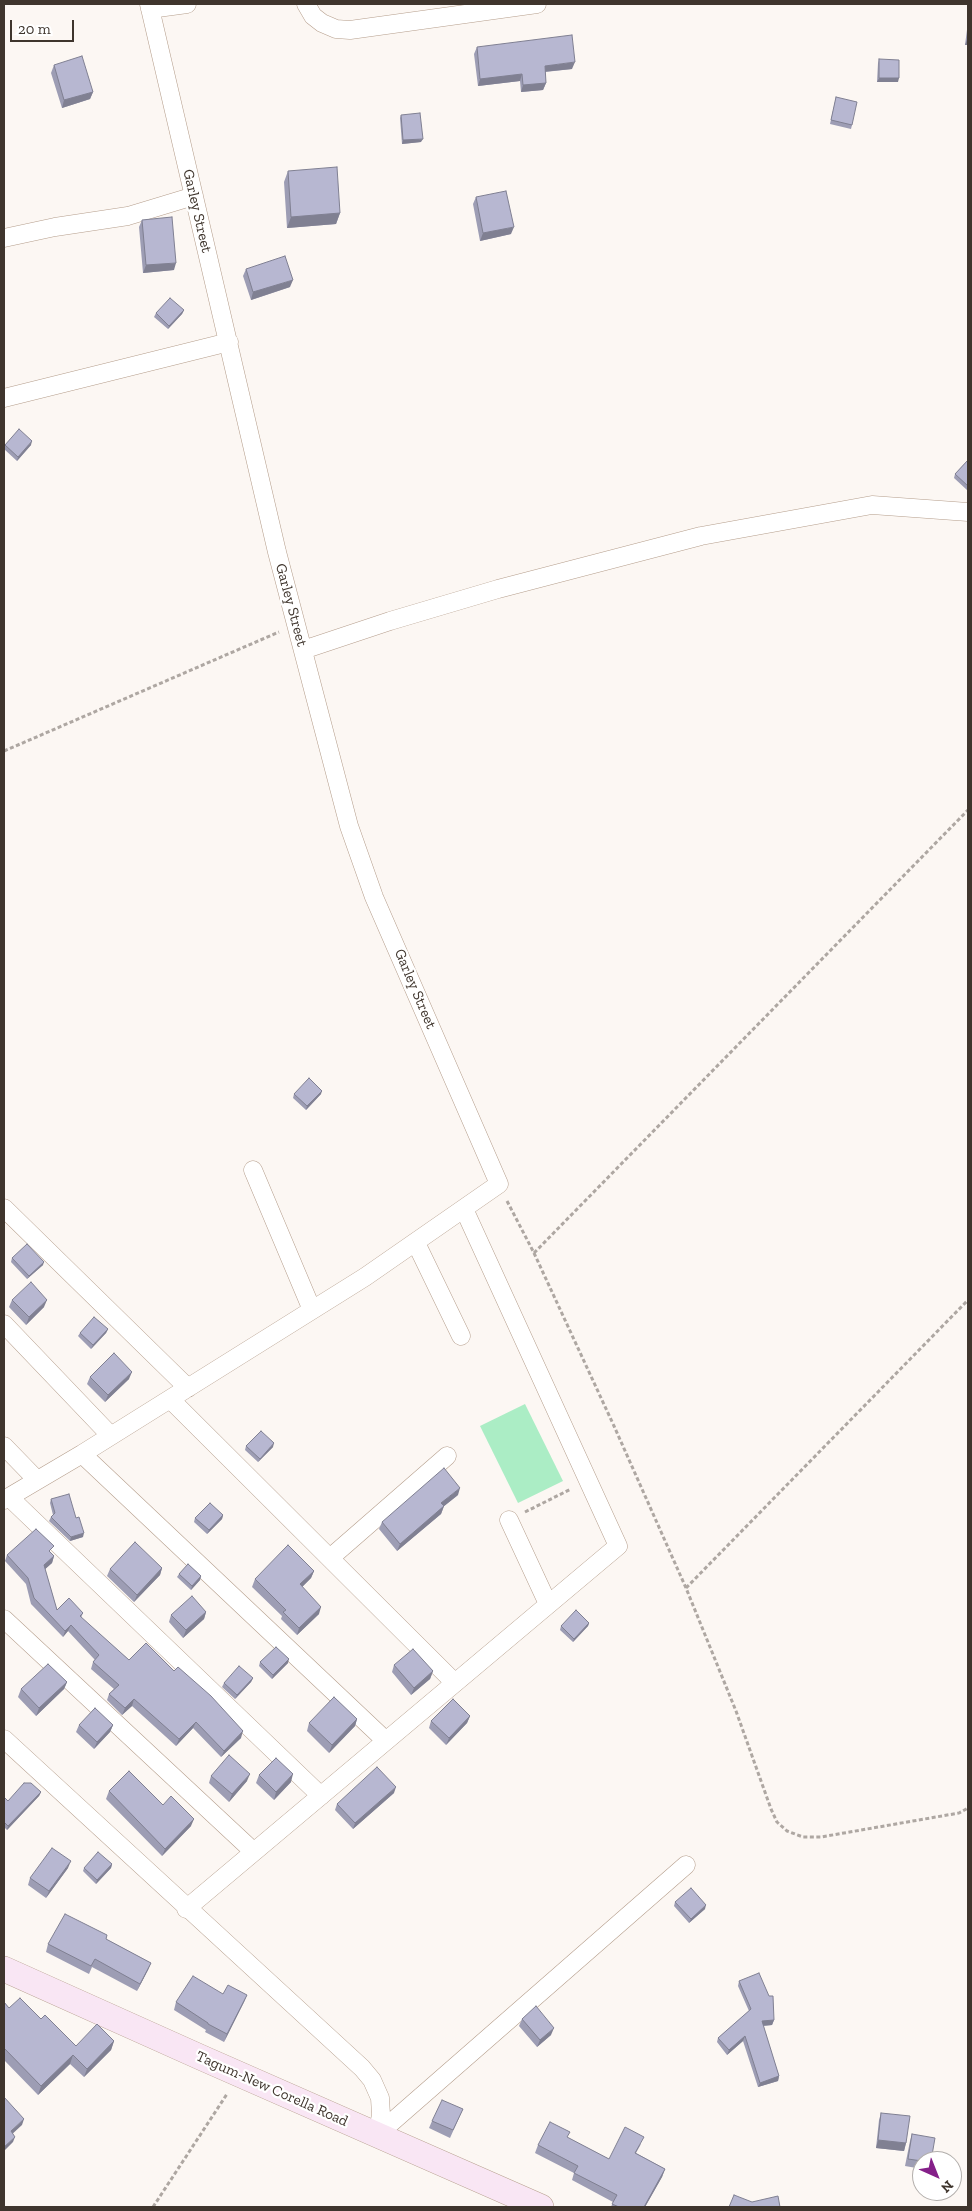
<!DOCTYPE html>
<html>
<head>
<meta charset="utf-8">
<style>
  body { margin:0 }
  #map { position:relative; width:972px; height:2211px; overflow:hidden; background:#fcf7f3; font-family:"Zilla Slab",serif }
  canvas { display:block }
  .frame { position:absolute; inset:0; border:5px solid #3f352d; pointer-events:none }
  .north { position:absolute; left:912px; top:2151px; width:50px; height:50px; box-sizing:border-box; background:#fff; border:1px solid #b2aeab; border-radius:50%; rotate:136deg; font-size:14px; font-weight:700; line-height:20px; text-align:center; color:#3f352d }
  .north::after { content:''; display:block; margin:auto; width:18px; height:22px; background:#852089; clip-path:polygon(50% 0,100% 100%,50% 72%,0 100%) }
  .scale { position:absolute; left:10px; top:20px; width:64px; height:22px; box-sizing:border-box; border:2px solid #3f352d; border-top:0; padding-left:6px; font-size:15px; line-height:18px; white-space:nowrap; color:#3f352d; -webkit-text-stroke:4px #fff; paint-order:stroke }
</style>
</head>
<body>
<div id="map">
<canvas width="972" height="2211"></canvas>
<div class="frame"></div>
<div class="north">N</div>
<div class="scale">20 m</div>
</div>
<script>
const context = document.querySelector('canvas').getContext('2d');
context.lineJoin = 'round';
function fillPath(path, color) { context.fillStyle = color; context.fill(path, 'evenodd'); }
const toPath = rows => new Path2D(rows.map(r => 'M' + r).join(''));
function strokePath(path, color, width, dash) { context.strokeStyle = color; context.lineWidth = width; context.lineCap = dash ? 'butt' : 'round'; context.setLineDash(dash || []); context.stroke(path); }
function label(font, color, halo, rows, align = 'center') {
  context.font = font + ' "Zilla Slab",serif'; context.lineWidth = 4.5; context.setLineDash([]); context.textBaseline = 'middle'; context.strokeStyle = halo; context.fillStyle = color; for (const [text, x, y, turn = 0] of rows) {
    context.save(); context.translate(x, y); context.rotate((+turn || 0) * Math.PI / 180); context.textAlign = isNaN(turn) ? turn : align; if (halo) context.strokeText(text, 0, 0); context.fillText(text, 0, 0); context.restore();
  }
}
fillPath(toPath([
  [525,1404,563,1481,518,1503,480,1426]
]), '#abedc5');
const minor = toPath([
  [306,4,313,16,322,23,336,29,350,30,537,4],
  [150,9,187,4],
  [4,238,55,227,128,216,194,196],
  [4,398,229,342],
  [303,650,390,621,498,589,701,536,872,505,968,512],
  [253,1170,312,1310],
  [4,1208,188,1388],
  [416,1243,461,1336],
  [4,1324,111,1436],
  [170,1399,455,1683],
  [4,1446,37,1480],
  [82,1454,386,1741],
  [9,1497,321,1796],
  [4,1500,82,1454,365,1277,499,1184,374,897,349,826,277,552,149,4],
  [509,1520,548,1604],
  [330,1558,447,1456],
  [4,1619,254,1852],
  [4,1739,362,2068,372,2080,380,2098,381,2115,377,2135],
  [186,1909,618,1546,464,1209],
  [377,2135,686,1865]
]);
const secondary = toPath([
  [4,1969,200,2057,541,2207]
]);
strokePath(minor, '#b59e8c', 19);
strokePath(secondary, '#b59e8c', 26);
strokePath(toPath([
  [4,751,279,632],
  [507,1201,534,1253,614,1426,686,1588,736,1711,771,1809,777,1822,787,1831,803,1837,821,1837,959,1813,968,1808],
  [534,1253,968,810],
  [525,1512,571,1489],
  [686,1588,968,1300],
  [153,2207,227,2094]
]), '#aea7a2', 3, [4, 2.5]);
strokePath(minor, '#fff', 18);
strokePath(secondary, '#f9e6f4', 25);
fillPath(toPath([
  [968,22,968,45,965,45],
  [477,47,572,69,545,72,546,83,543,90,521,92,520,81,478,86,474,54],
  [879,59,898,82,877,82,878,63],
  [54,65,93,92,90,99,62,108,51,73],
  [836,97,852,125,851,129,830,124],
  [401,115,421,142,402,144,400,118],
  [288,171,340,213,336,224,287,228,284,182],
  [476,197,511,234,480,241,473,204],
  [142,220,174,270,143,273,139,227],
  [246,269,290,287,251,300,243,276],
  [184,310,182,314,168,329,154,317,156,313],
  [5,445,31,445,17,461,4,449],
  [968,460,968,489,967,490,954,478,955,474],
  [294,1094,321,1094,306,1110,293,1098],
  [12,1258,43,1265,27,1279,11,1262],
  [12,1300,44,1307,26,1325,9,1307],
  [108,1329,106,1333,91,1349,78,1336,80,1333],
  [90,1377,129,1379,105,1402,87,1384],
  [246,1446,273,1447,258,1462,245,1450],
  [458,1495,444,1506,441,1514,397,1551,379,1529,382,1522],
  [51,1499,83,1537,70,1541,49,1521,51,1517,53,1515,50,1503],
  [223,1515,222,1519,207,1534,194,1522,195,1518],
  [51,1553,54,1556,52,1563,45,1569,57,1610,83,1613,81,1618,129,1660,241,1738,221,1757,193,1728,176,1746,132,1706,122,1715,107,1700,109,1694,114,1689,91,1669,93,1662,95,1660,68,1631,63,1637,31,1604,26,1584,5,1561,7,1555],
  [162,1568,160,1575,134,1602,107,1576,110,1569],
  [314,1571,311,1578,302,1587,319,1614,297,1635,281,1619,282,1616,252,1587,255,1579],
  [179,1574,201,1576,200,1580,191,1590,177,1577],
  [206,1612,204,1619,183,1638,169,1622,171,1615],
  [589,1623,588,1626,573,1642,560,1630,561,1626],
  [260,1662,288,1663,272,1679,259,1666],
  [394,1665,433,1671,430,1679,411,1695,392,1672],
  [253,1678,251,1682,235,1699,222,1687,224,1683],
  [67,1682,64,1689,36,1716,18,1697,21,1689],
  [470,1716,467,1723,446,1745,429,1728,431,1721],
  [357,1719,355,1726,329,1753,307,1731,309,1723],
  [79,1725,113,1725,110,1732,94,1749,76,1732],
  [259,1775,291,1782,274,1800,256,1783],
  [211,1776,247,1781,229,1802,209,1783],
  [109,1791,163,1805,191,1826,162,1856,106,1799],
  [41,1792,39,1796,7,1830,4,1827,4,1798,8,1801],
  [394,1793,353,1829,335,1810,337,1804],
  [112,1864,111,1868,96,1884,83,1871,84,1868],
  [68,1868,46,1898,28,1885,30,1878],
  [675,1902,705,1909,689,1923,674,1906],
  [106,1939,151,1963,148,1970,137,1991,92,1967,89,1974,46,1952,48,1944],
  [739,1981,774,2020,772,2025,763,2026,779,2076,778,2081,758,2087,743,2041,727,2055,717,2042,718,2038,749,2011,738,1986],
  [223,1994,247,1995,244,2002,224,2042,205,2032,206,2030,174,2010,176,2002],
  [4,2002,9,2008,41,2019,76,2046,114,2041,111,2050,84,2077,70,2064,38,2095,4,2060],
  [522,2019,551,2035,537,2047,519,2026],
  [463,2109,450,2138,429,2128,432,2121],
  [881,2113,906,2143,904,2151,876,2148,879,2120],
  [912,2134,922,2161,922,2169,905,2166,910,2141],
  [568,2138,609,2159,641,2144,636,2153,665,2169,662,2177,645,2207,611,2207,613,2202,572,2180,574,2173,535,2153,538,2145]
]), '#9d9db4');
fillPath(toPath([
  [968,37,968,45,965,45],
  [575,62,572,69,542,72,545,66],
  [522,74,520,81,478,86,480,79],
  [879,78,899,78,898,82,877,82],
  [546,83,543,90,521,92,523,85],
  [93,92,90,99,62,108,64,100],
  [423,139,421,142,402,144,403,140],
  [340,213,336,224,287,228,291,217],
  [514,227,511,234,480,241,483,233],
  [176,263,174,270,143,273,146,265],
  [293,280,290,287,251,300,253,292],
  [184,310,182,314,168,329,169,326],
  [32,441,31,445,17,461,18,457],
  [322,1091,321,1094,306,1110,307,1106],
  [44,1262,43,1265,27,1279,29,1276],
  [47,1300,44,1307,26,1325,29,1317],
  [108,1329,106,1333,91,1349,93,1345],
  [132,1372,129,1379,105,1402,108,1395],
  [274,1443,273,1447,258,1462,260,1459],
  [460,1488,458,1495,438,1511,441,1503],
  [444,1506,441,1514,397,1551,400,1544],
  [223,1515,222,1519,207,1534,209,1530],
  [84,1533,83,1537,70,1541,71,1537],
  [54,1556,52,1563,42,1572,44,1565],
  [162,1568,160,1575,134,1602,137,1595],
  [314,1571,311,1578,297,1592,300,1584],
  [201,1576,200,1580,191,1590,192,1586],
  [321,1607,319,1614,297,1635,299,1628],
  [206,1612,204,1619,183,1638,186,1630],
  [589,1623,588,1626,573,1642,574,1639],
  [71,1625,68,1631,63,1637,65,1631],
  [289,1659,288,1663,272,1679,273,1675],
  [433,1671,430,1679,411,1695,414,1688],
  [253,1678,251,1682,235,1699,237,1695],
  [67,1682,64,1689,36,1716,39,1708],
  [134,1699,132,1706,122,1715,125,1708],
  [470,1716,467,1723,446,1745,449,1738],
  [357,1719,355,1726,329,1753,332,1745],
  [196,1722,193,1728,176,1746,179,1739],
  [113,1725,110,1732,94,1749,97,1742],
  [243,1731,241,1738,221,1757,224,1751],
  [250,1774,247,1781,229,1802,232,1794],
  [293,1774,291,1782,274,1800,276,1792],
  [396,1787,394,1793,353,1829,355,1823],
  [41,1792,39,1796,7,1830,8,1826],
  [194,1819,191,1826,162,1856,165,1849],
  [71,1861,68,1868,46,1898,49,1891],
  [112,1864,111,1868,96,1884,97,1880],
  [706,1905,705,1909,689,1923,691,1919],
  [151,1963,148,1970,137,1991,140,1984],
  [247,1995,244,2002,224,2042,227,2034],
  [774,2020,772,2025,760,2026,762,2021],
  [554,2028,551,2035,537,2047,540,2040],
  [745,2036,743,2041,727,2055,729,2050],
  [114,2041,111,2050,84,2077,87,2069],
  [73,2055,70,2064,38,2095,41,2086],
  [779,2076,778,2081,758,2087,760,2083],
  [24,2119,22,2125,9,2137,11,2131],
  [15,2137,13,2142,4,2151,4,2147],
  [878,2140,906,2143,904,2151,876,2148],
  [665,2169,662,2177,645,2207,644,2207]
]), '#808092');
const building = toPath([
  [572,35,575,62,545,66,546,83,523,85,522,74,480,79,477,47,572,35],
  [82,56,93,92,64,100,54,65,82,56],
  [879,59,899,60,899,78,879,78,879,59],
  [836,97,857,102,852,125,831,120,836,97],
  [420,113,423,139,403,140,401,115,420,113],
  [337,167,340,213,291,217,288,171,337,167],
  [506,191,514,227,483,233,476,197,506,191],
  [172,217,176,263,146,265,142,220,172,217],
  [285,256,293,280,253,292,246,269,285,256],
  [170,298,184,310,169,326,156,313,170,298],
  [19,429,32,441,18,457,5,445,19,429],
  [968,460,968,486,955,474,968,460],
  [309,1078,322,1091,307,1106,294,1094,309,1078],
  [27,1244,44,1262,29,1276,12,1258,27,1244],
  [31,1282,47,1300,29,1317,12,1300,31,1282],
  [94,1317,108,1329,93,1345,80,1333,94,1317],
  [114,1353,132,1372,108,1395,90,1377,114,1353],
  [261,1431,274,1443,260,1459,246,1446,261,1431],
  [444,1468,460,1488,441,1503,444,1506,400,1544,382,1522,444,1468],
  [69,1494,76,1518,79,1517,84,1533,71,1537,51,1517,55,1513,51,1499,69,1494],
  [210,1503,223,1515,209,1530,195,1518,210,1503],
  [36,1529,54,1546,49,1551,54,1556,44,1565,57,1610,69,1598,83,1613,80,1616,129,1660,146,1643,174,1671,178,1667,211,1696,243,1731,224,1751,196,1722,179,1739,134,1699,125,1708,109,1694,119,1685,93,1662,99,1655,71,1625,65,1631,34,1598,28,1578,7,1555,36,1529],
  [135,1542,162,1568,137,1595,110,1569,135,1542],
  [288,1545,314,1571,300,1584,321,1607,299,1628,283,1612,286,1610,255,1579,288,1545],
  [188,1564,201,1576,192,1586,179,1574,188,1564],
  [192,1596,206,1612,186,1630,171,1615,192,1596],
  [576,1610,589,1623,574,1639,561,1626,576,1610],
  [276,1647,289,1659,273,1675,260,1662,276,1647],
  [413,1649,433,1671,414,1688,394,1665,413,1649],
  [48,1664,67,1682,39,1708,21,1689,48,1664],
  [239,1666,253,1678,237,1695,224,1683,239,1666],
  [334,1697,357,1719,332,1745,309,1723,334,1697],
  [453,1699,470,1716,449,1738,431,1721,453,1699],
  [95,1708,113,1725,97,1742,79,1725,95,1708],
  [229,1755,250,1774,232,1794,211,1776,229,1755],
  [276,1758,293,1774,276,1792,259,1775,276,1758],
  [377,1767,396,1787,355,1823,337,1804,377,1767],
  [129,1771,163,1805,171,1796,194,1819,165,1849,109,1791,129,1771],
  [24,1783,31,1783,41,1792,8,1826,4,1822,4,1797,8,1801,24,1783],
  [52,1848,71,1861,49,1891,30,1878,52,1848],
  [98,1852,112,1864,97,1880,84,1868,98,1852],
  [691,1888,706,1905,691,1919,675,1902,691,1888],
  [65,1914,107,1935,106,1939,151,1963,140,1984,95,1959,91,1966,48,1944,65,1914],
  [759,1973,769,1996,773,1996,774,2020,762,2021,779,2076,760,2083,745,2036,729,2050,718,2038,751,2009,739,1981,759,1973],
  [193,1976,223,1994,228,1985,247,1995,227,2034,208,2024,208,2023,176,2002,193,1976],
  [20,1998,41,2019,45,2015,76,2046,97,2024,114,2041,87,2069,73,2055,41,2086,4,2048,4,2002,9,2008,20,1998],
  [536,2006,554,2028,540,2040,522,2019,536,2006],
  [4,2097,24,2119,11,2131,15,2137,4,2147,4,2097],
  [442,2100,463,2109,453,2130,432,2121,442,2100],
  [881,2113,910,2116,906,2143,878,2140,881,2113],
  [550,2122,570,2132,567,2137,609,2159,625,2127,644,2137,635,2153,665,2169,644,2207,619,2207,612,2204,617,2195,574,2173,578,2166,538,2145,550,2122],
  [912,2134,935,2138,931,2161,922,2161,908,2159,912,2134],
  [734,2195,752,2202,778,2196,780,2207,729,2207,734,2195]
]);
fillPath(building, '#b7b7d1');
strokePath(building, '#808092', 1);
label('15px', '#3f352d', '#fff', [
  ["Garley Street",197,211,77],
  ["Garley Street",291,605,75],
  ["Garley Street",415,989,67],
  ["Tagum-New Corella Road",272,2089,24]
]);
</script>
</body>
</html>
